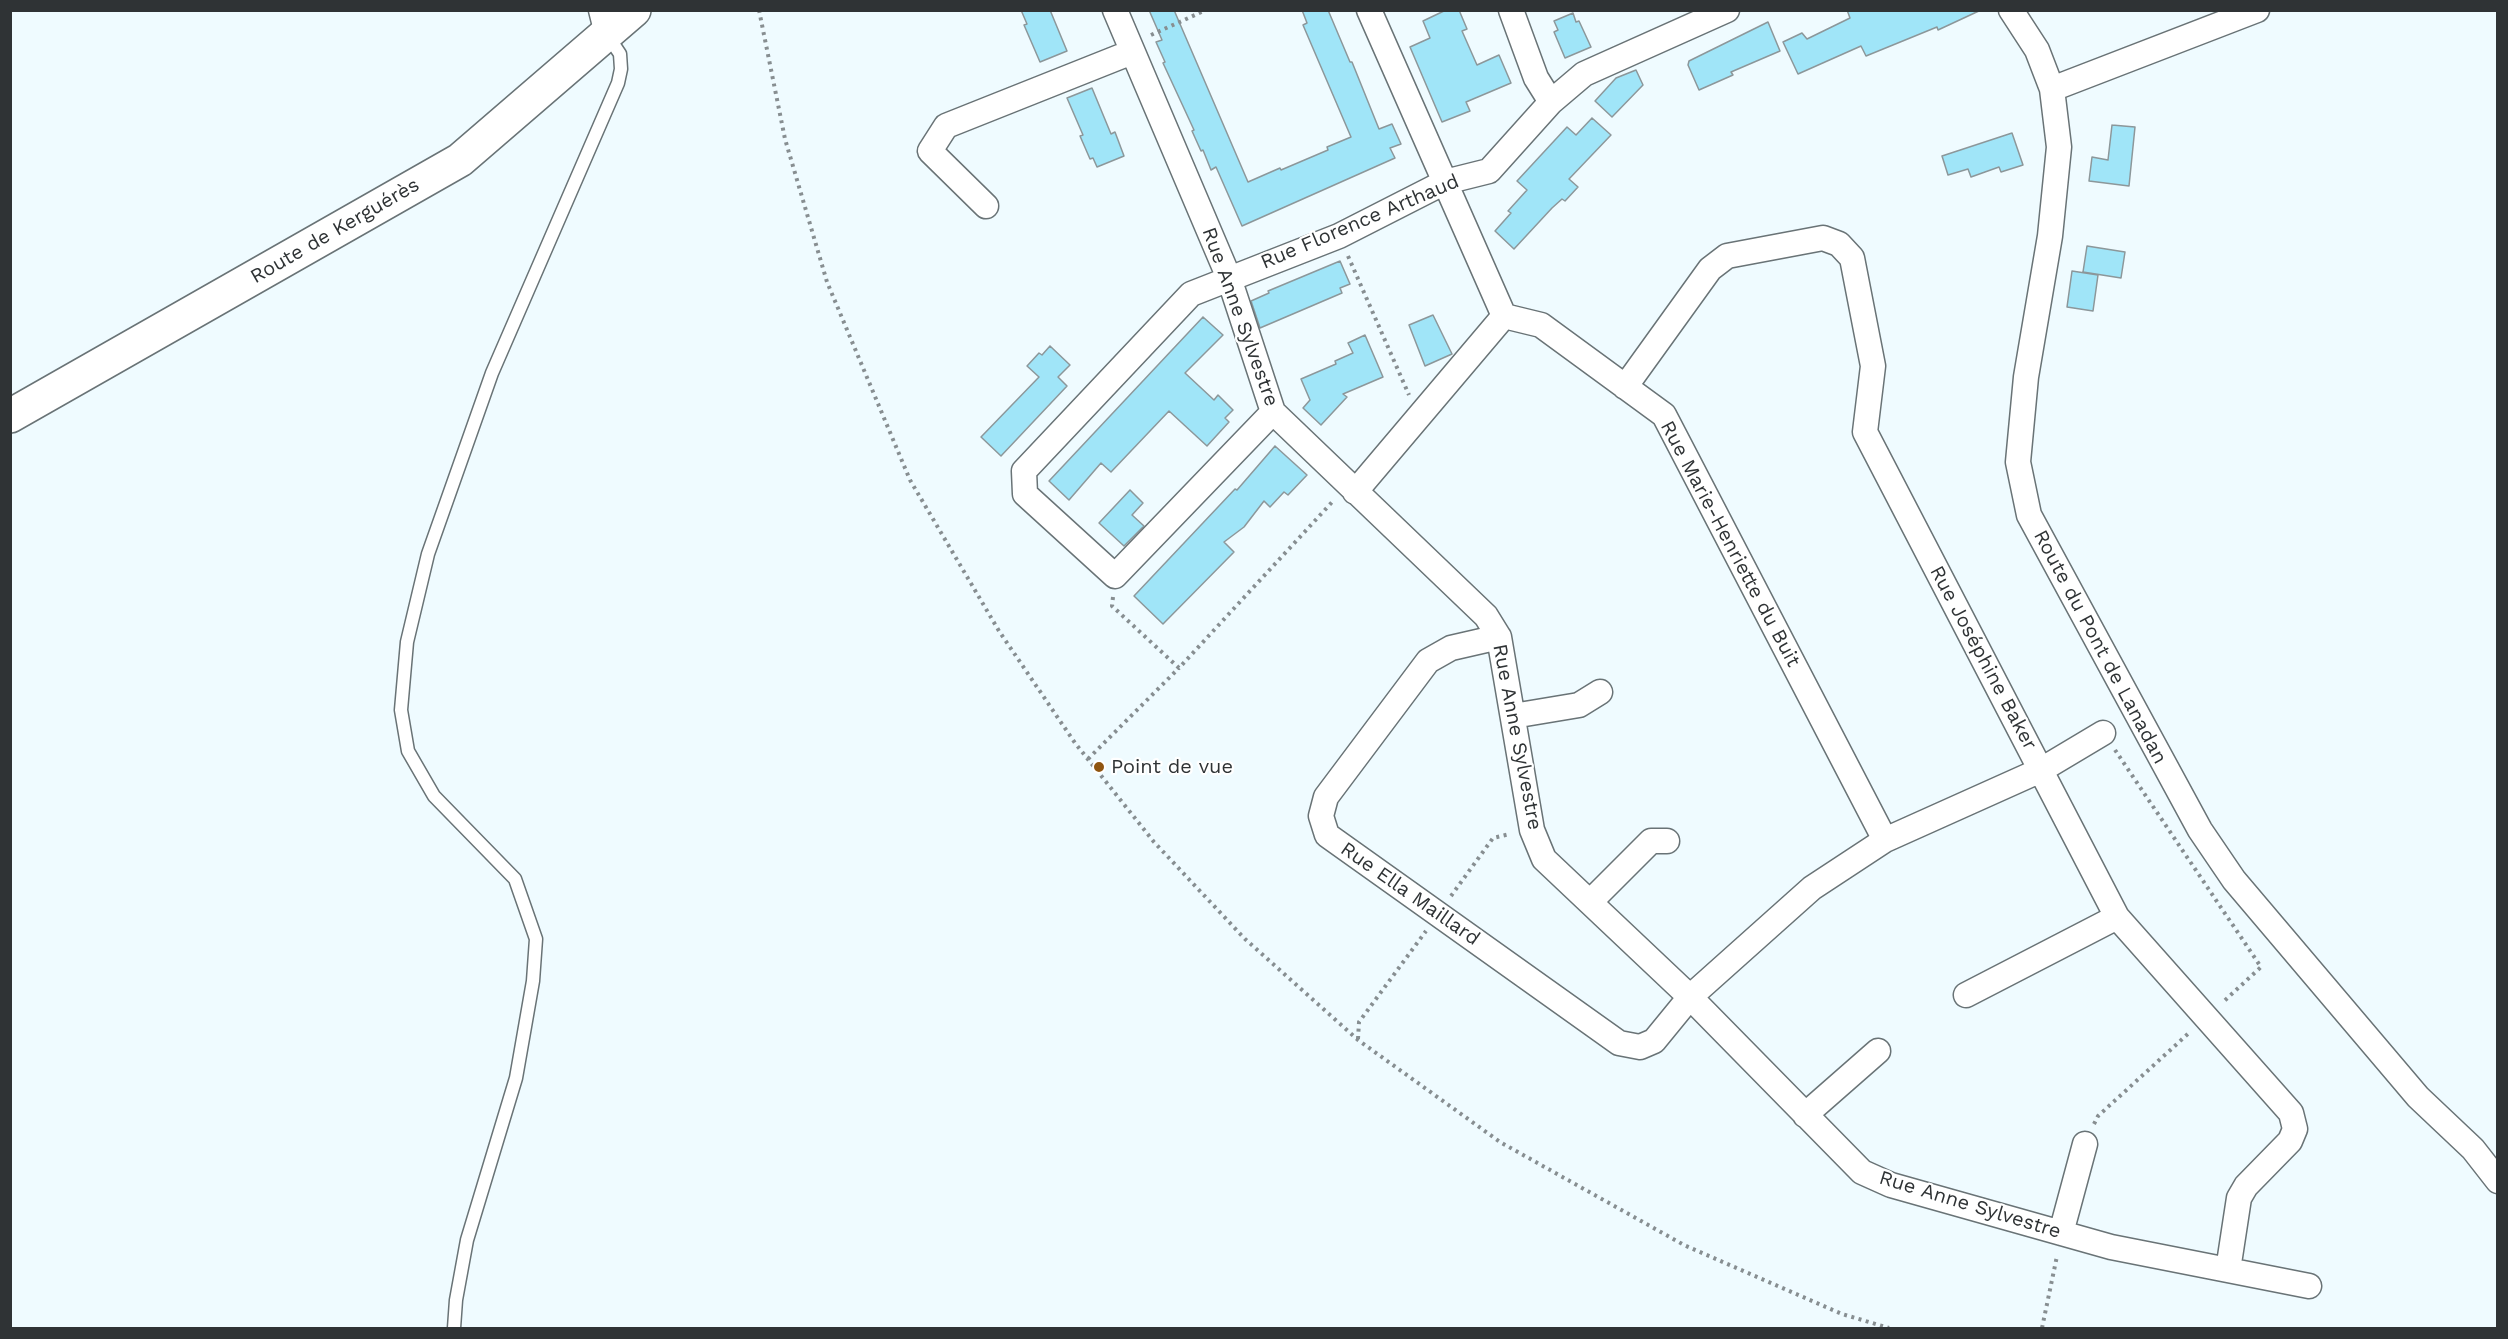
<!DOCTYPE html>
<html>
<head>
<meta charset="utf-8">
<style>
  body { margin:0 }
  #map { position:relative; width:2508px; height:1339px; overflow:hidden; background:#effbff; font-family:"Work Sans",sans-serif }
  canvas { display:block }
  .frame { position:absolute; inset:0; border:12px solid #2f3335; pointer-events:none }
</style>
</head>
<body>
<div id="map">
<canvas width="2508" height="1339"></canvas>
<div class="frame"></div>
</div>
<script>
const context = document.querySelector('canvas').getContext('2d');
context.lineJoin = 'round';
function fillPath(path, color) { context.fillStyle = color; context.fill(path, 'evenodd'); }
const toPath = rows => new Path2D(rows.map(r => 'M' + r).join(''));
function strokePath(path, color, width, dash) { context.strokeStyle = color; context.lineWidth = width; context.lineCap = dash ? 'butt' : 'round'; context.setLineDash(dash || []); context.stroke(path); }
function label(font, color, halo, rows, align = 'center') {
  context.font = font + ' "Work Sans",sans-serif'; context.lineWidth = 4.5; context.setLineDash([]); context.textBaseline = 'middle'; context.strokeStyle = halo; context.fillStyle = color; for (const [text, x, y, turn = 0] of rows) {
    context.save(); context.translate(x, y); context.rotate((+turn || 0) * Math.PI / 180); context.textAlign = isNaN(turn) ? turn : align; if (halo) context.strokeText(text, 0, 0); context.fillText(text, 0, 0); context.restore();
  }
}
const building = toPath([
  [1021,10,1050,10,1067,51,1040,62,1024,25,1027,24,1021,10],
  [1149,10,1174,10,1248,182,1280,168,1281,170,1328,150,1327,147,1351,137,1303,25,1307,23,1302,10,1328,10,1350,62,1352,62,1379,129,1392,124,1401,144,1390,148,1395,158,1242,226,1216,167,1211,170,1203,150,1201,151,1192,131,1194,130,1163,63,1165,62,1156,42,1162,40,1149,10],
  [1446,10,1459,10,1467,29,1462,31,1477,65,1499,55,1511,83,1466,102,1470,111,1442,122,1410,47,1430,38,1423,21,1446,10],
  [1847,10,1981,10,1938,30,1937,27,1866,56,1861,46,1798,74,1783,42,1802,33,1807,39,1850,18,1847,10],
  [1573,13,1576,22,1579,21,1591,47,1565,58,1554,32,1558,30,1554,21,1573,13],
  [1768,22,1780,51,1731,72,1733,75,1699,90,1688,65,1689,61,1768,22],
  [1636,70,1643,85,1612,117,1595,101,1616,78,1636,70],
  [1092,88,1111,134,1115,132,1124,156,1097,167,1093,158,1090,159,1080,136,1083,135,1067,98,1092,88],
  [1592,118,1611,135,1569,179,1578,187,1565,201,1562,199,1552,208,1514,249,1495,231,1511,213,1508,211,1527,190,1517,181,1567,127,1576,135,1592,118],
  [2112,125,2135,127,2129,186,2089,181,2092,157,2108,160,2112,125],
  [2012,133,2023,165,2001,172,1999,167,1971,177,1968,169,1948,175,1942,156,2012,133],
  [2087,246,2125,252,2121,278,2083,272,2087,246],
  [1340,261,1350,284,1340,288,1342,293,1260,328,1251,301,1269,293,1268,291,1340,261],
  [2072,271,2098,275,2093,311,2067,307,2072,271],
  [1433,315,1452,354,1425,366,1409,325,1433,315],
  [1203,317,1223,335,1185,373,1214,400,1218,395,1233,410,1225,418,1229,422,1207,446,1169,411,1111,472,1101,463,1069,500,1049,481,1203,317],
  [1365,335,1383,377,1343,394,1347,397,1321,425,1303,408,1310,400,1301,379,1336,364,1335,361,1353,353,1348,343,1365,335],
  [1050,346,1070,365,1058,377,1067,386,1001,456,981,437,1039,377,1027,366,1039,353,1042,355,1050,346],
  [1275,446,1307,475,1288,495,1284,492,1270,507,1264,501,1244,527,1224,542,1234,552,1163,624,1134,596,1235,489,1237,490,1275,446],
  [1130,490,1143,503,1132,515,1144,526,1124,546,1099,523,1130,490]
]);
fillPath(building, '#a0e5f8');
strokePath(building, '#8c979a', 1.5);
const lane = toPath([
  [454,1328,456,1300,467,1240,516,1078,533,981,536,939,515,879,434,796,408,751,401,710,407,642,428,554,492,373,618,83,621,69,620,54,608,36]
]);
const street = toPath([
  [601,10,607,34],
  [1115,10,1229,278,1273,412,1486,616,1499,637,1532,830,1544,859,1690,997,1862,1172,1891,1185,2111,1247,2309,1286],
  [1511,10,1536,78,1551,102],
  [2011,10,2037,50,2052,89,2059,147,2050,236,2026,377,2018,462,2029,515,2200,830,2234,880,2418,1097,2473,1149,2498,1181],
  [2052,89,2257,10],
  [986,206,930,151,946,126,1132,52],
  [1504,316,1541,325,1664,415,1885,840],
  [1625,387,1710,269,1727,256,1823,238,1839,244,1852,258,1873,366,1865,432,2117,917,2291,1113,2295,1129,2290,1141,2246,1186,2239,1198,2228,1270],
  [1273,412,1115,576,1025,494,1024,471,1191,294,1339,236,1445,182,1489,171,1551,102,1584,74,1727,10],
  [1355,492,1504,316,1369,10],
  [1499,637,1451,648,1428,661,1326,797,1321,816,1327,835,1619,1043,1640,1047,1654,1041,1690,997,1812,888,1885,840,2041,770,2103,733],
  [1513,716,1579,705,1600,692],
  [1590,902,1651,841,1667,841],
  [1966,995,2117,917],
  [1805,1115,1878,1051],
  [2061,1233,2085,1144]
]);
const secondary = toPath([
  [10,416,460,160,634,10]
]);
strokePath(lane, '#697376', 15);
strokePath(street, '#697376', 27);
strokePath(secondary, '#697376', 36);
strokePath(toPath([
  [759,10,785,139,827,282,910,480,999,631,1075,743,1154,842,1245,939,1358,1040,1500,1142,1684,1245,1842,1314,1889,1328],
  [1151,35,1206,10],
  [1348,256,1409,395],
  [1113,597,1112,606,1179,668,1334,500],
  [2115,750,2261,967,2222,1003],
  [1088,759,1179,668],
  [1451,896,1493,838,1510,834],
  [1358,1039,1359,1022,1426,931],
  [2094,1124,2098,1116,2190,1032],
  [2042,1328,2057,1256]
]), '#878e91', 4, [3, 4.5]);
strokePath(lane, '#fff', 12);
strokePath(street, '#fff', 24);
strokePath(secondary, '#fff', 33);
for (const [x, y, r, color] of [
  [1099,767,6,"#8f5510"]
]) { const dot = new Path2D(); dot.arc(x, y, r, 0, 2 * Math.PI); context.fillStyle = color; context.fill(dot); strokePath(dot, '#fff', 2); }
label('20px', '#2f3335', '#fff', [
  ["Rue Florence Arthaud",1360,222,-23],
  ["Route de Kerguérès",335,231,-30],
  ["Rue Anne Sylvestre",1240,317,70],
  ["Rue Marie-Henriette du Buit",1730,544,62],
  ["Route du Pont de Lanadan",2100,647,62],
  ["Rue Joséphine Baker",1983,658,62],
  ["Rue Anne Sylvestre",1517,737,79],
  ["Rue Ella Maillard",1410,894,35],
  ["Rue Anne Sylvestre",1970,1205,17]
]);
label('20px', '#2f3335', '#fff', [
  ["Point de vue",1111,767]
], 'left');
</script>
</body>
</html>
